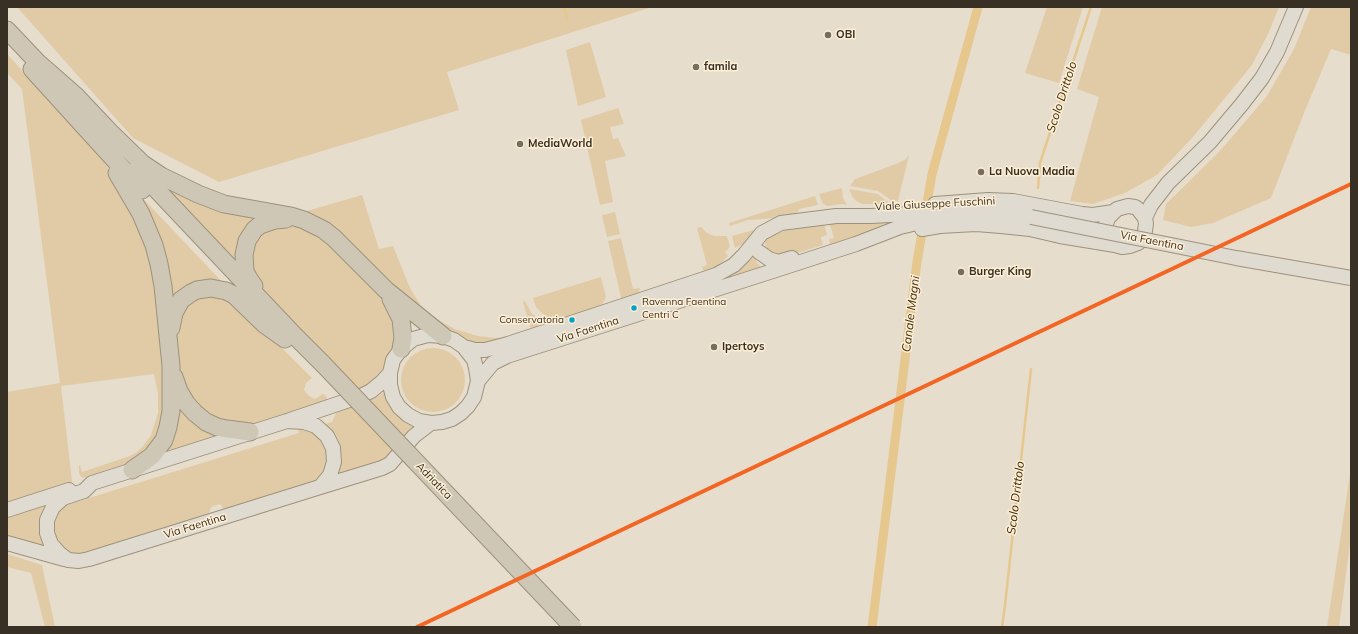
<!DOCTYPE html>
<html>
<head>
<meta charset="utf-8">
<style>
  body { margin:0 }
  #map { position:relative; width:1358px; height:634px; overflow:hidden; background:#e7ddcc; font-family:Mulish,sans-serif }
  canvas { display:block }
  .frame { position:absolute; inset:0; border:8px solid #383024; pointer-events:none }
</style>
</head>
<body>
<div id="map">
<canvas width="1358" height="634"></canvas>
<div class="frame"></div>
</div>
<script>
const context = document.querySelector('canvas').getContext('2d');
context.lineJoin = 'round';
function fillPath(path, color) { context.fillStyle = color; context.fill(path, 'evenodd'); }
const toPath = rows => new Path2D(rows.map(r => 'M' + r).join(''));
function strokePath(path, color, width, dash) { context.strokeStyle = color; context.lineWidth = width; context.lineCap = dash ? 'butt' : 'round'; context.setLineDash(dash || []); context.stroke(path); }
function label(font, color, halo, rows, align = 'center') {
  context.font = font + ' Mulish,sans-serif'; context.lineWidth = 3; context.setLineDash([]); context.textBaseline = 'middle'; context.strokeStyle = halo; context.fillStyle = color; for (const [text, x, y, turn = 0] of rows) {
    context.save(); context.translate(x, y); context.rotate((+turn || 0) * Math.PI / 180); context.textAlign = isNaN(turn) ? turn : align; if (halo) context.strokeText(text, 0, 0); context.fillText(text, 0, 0); context.restore();
  }
}
fillPath(toPath([
  [17,7,652,7,447,72,459,110,219,182,133,138],
  [1047,7,1083,7,1059,83,1025,73],
  [1102,7,1279,7,1269,32,1252,65,1193,137,1157,175,1125,193,1093,204,1070,201,1099,97,1077,89],
  [1311,7,1351,7,1351,55,1331,49,1304,113,1271,198,1213,223,1191,227,1163,220,1166,204,1220,151,1267,96,1294,49],
  [590,42,606,97,578,106,566,50],
  [7,54,98,153,123,191,151,253,167,379,160,435,136,461,83,478,81,477,79,473,79,465,80,465,82,472,127,457,136,453,143,446,151,435,158,413,158,394,154,374,61,386,72,481,71,483,7,504,7,392,60,383,22,89,7,73],
  [618,108,624,124,610,127,613,139,618,138,626,156,605,161,613,202,600,205,581,120],
  [909,155,898,201,891,200,878,191,850,186,855,179,896,164,905,160],
  [147,172,264,216,242,270],
  [842,188,843,198,847,205,842,204,827,206,823,204,819,194],
  [849,189,878,194,890,204,862,204,856,201,852,196],
  [135,190,226,286,170,306],
  [362,195,379,249,393,246,410,288,420,304,418,307,435,318,455,329,478,336,505,339,493,343,473,344,441,328,300,213],
  [815,196,818,205,799,209,797,214,779,218,748,220,730,226,729,223],
  [615,212,620,234,607,237,602,215],
  [917,217,878,228,830,245,829,239,834,238,829,222],
  [824,223,827,235,821,237,823,245,778,259,766,252,765,245,766,239,770,235,803,226],
  [295,224,317,233,384,297,399,331,384,373,359,393,308,342,292,320,257,282,247,250,258,232],
  [701,227,707,233,714,236,727,236,730,247,725,252,728,256,721,263,719,268,704,272,702,267,707,265,697,228],
  [757,229,747,244,741,245,735,248,732,236],
  [621,238,633,289,640,288,639,292,637,296,622,302,608,241],
  [753,252,757,263,763,269,719,282,732,275,745,264],
  [601,277,606,297,602,305,547,324,545,316,536,307,533,298],
  [212,291,248,314,312,378,306,383,304,390,309,396,315,399,323,394,326,396,327,400,316,406,250,426,234,426,199,410,179,375,175,333,180,308],
  [525,301,532,314,538,318,537,328,532,332,523,302],
  '401 380a32 32 0 1 1 64 0a32 32 0 1 1-64 0Z',
  [386,391,418,425,386,460,333,477,321,425,332,422,337,411,361,404,374,399],
  [179,408,218,436,164,454],
  [298,429,314,432,324,440,330,463,315,483,225,511,220,504,211,507,208,517,86,555,71,554,63,551,51,533,55,512,72,500,73,503,299,433],
  [1351,467,1351,536,1339,627,1327,627],
  [51,502,51,551,7,537,7,516],
  [177,538,176,540,94,565,79,568,70,568,7,550,60,563],
  [7,554,42,565,55,627,45,627,31,573,7,567]
]), '#e1cba6');
strokePath(toPath([
  [564,7,567,20],
  [1038,188,1040,163,1091,7],
  [1002,627,1005,605,1031,369]
]), '#e6c78e', 2.5);
strokePath(toPath([
  [872,627,917,262,932,174,978,7]
]), '#e6c78e', 9);
const major = toPath([
  [935,204,988,200,1013,201,1082,214,1093,215,1113,212],
  [1128,206,1135,207,1138,209,1145,218,1146,224,1144,237,1138,243,1130,246,1122,247,1115,245,1107,236,1106,224,1108,218,1117,209,1128,206],
  [1145,218,1151,205,1168,183,1210,142,1242,104,1262,78,1277,52,1296,7],
  [922,229,940,226,976,224,1001,226,1030,229,1060,236,1115,245],
  [759,252,769,259,778,262,792,258],
  [464,347,474,360,476,368,478,381,474,397,468,406,461,413,452,419,442,422,431,423,419,421,408,415,399,407,393,397,390,385,390,373,393,360,401,349,413,339,428,335,443,336,454,340,464,347,475,350,485,350,508,344,716,275,734,265,744,255,762,233,781,223,836,216,871,216,944,212,1000,213,1031,217],
  [478,381,493,363,507,356,776,270,856,244,900,227,934,219],
  [290,420,361,396,371,391,382,382,390,373],
  [287,421,304,422,316,426,327,436,333,448,334,462,330,475,320,487,89,559,79,561,68,560,59,553,51,544,47,533,47,520,53,507,63,498,84,491,92,483,287,421],
  [320,487,382,468,390,464,414,436,431,423],
  [7,510,69,490],
  [7,543,64,559]
]);
const highway = toPath([
  [7,30,44,69],
  [36,61,77,97,110,132,143,164,161,176,198,194,224,204,291,216,304,220,324,230,334,238,386,290,443,336],
  [32,69,142,190],
  [137,169,295,336,323,364],
  [117,173,141,214,154,245,159,264,163,286,171,366,171,411,168,427,164,440,152,456,132,470],
  [254,286,249,279,245,271,244,255,247,241,254,230,260,225,275,220,286,219],
  [391,299,401,319,403,338,401,349],
  [171,328,174,313,181,300,191,293,197,290,211,288,226,291,234,295,264,324,285,339],
  [174,377,179,391,186,403,195,413,206,422,217,427,227,429,250,432]
]);
strokePath(major, '#9d927b', 16);
strokePath(highway, '#9d927b', 19);
strokePath(major, '#e0dbd1', 14);
strokePath(highway, '#cec7b6', 17);
const majorBridge = toPath([
  [1031,217,1236,258,1351,278]
]);
const highwayBridge = toPath([
  [323,364,573,627]
]);
strokePath(majorBridge, '#9d927b', 16, []);
strokePath(highwayBridge, '#9d927b', 19, []);
strokePath(majorBridge, '#e0dbd1', 14);
strokePath(highwayBridge, '#cec7b6', 17);
strokePath(toPath([
  [417,627,1351,184]
]), '#f26522', 4);
for (const [x, y, r, color] of [
  [828,35,4,"#756d5f"],
  [696,67,4,"#756d5f"],
  [520,144,4,"#756d5f"],
  [981,172,4,"#756d5f"],
  [961,272,4,"#756d5f"],
  [634,308,3.5,"#03a3c6"],
  [572,320,3.5,"#03a3c6"],
  [714,347,4,"#756d5f"]
]) { const dot = new Path2D(); dot.arc(x, y, r, 0, 2 * Math.PI); context.fillStyle = color; context.fill(dot); strokePath(dot, '#fdeed4', 1.5); }
label('10px', '#383024', '#fdeed4', [
  ["Ravenna Faentina",642,302],
  ["Centri C",642,315],
  ["Conservatoria",564,320,"right"]
], 'left');
label('bold 11px', '#383024', '#fdeed4', [
  ["OBI",836,35],
  ["famila",704,67],
  ["MediaWorld",528,144],
  ["La Nuova Madia",989,172],
  ["Burger King",969,272],
  ["Ipertoys",722,347]
], 'left');
label('11px', '#383024', '#fdeed4', [
  ["Viale Giuseppe Fuschini",935,204,-3],
  ["Via Faentina",1152,241,11],
  ["Via Faentina",588,330,-18],
  ["Adriatica",434,481,46],
  ["Via Faentina",195,526,-17]
]);
label('italic 12px', '#3d2c0b', '#fdeed4', [
  ["Scolo Drittolo",1062,97,-72],
  ["Canale Magni",911,314,-83],
  ["Scolo Drittolo",1016,498,-83]
]);
</script>
</body>
</html>
